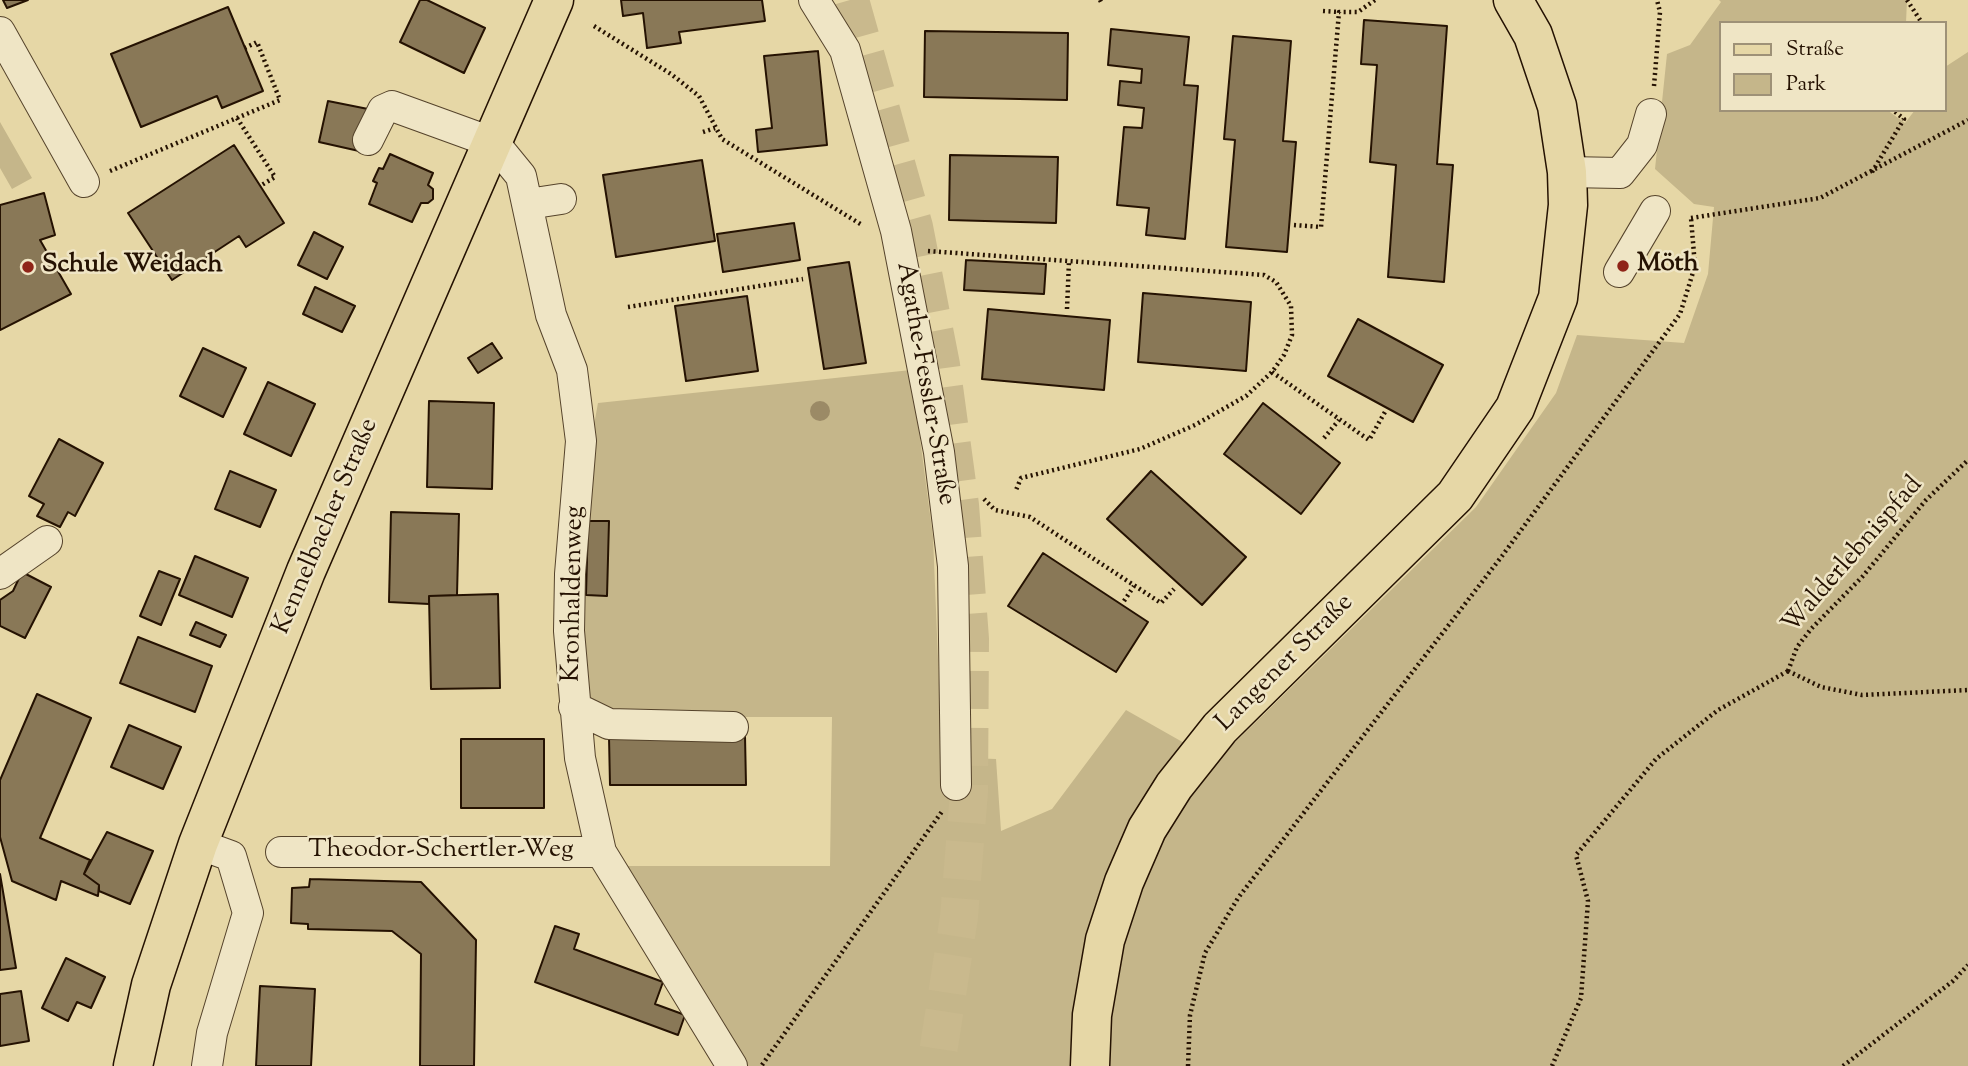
<!DOCTYPE html>
<html>
<head>
<meta charset="utf-8">
<style>
  body { margin:0 }
  #map { position:relative; width:1968px; height:1066px; overflow:hidden; background:#e6d7a6; font-family:"Sorts Mill Goudy",serif }
  canvas { display:block }
  .legend { position:absolute; left:1719px; top:21px; width:228px; height:91px; box-sizing:border-box; background:#efe5c5; border:2px solid #9e9177; margin:0; padding:9px 12px; list-style:none; font-size:21px; color:#251202 }
  .legend li { display:flex; align-items:center; gap:14px; height:35px }
  .legend b { width:35px; border:2px solid #9e9177 }
</style>
</head>
<body>
<div id="map">
<canvas width="1968" height="1066"></canvas>
<ul class="legend">
<li><b style="height:9px;background:#e6d7a6"></b>Straße</li>
<li><b style="height:19px;background:#c5b68a"></b>Park</li>
</ul>
</div>
<script>
const context = document.querySelector('canvas').getContext('2d');
context.lineJoin = 'round';
function fillPath(path, color) { context.fillStyle = color; context.fill(path, 'evenodd'); }
const toPath = rows => new Path2D(rows.map(r => 'M' + r).join(''));
function strokePath(path, color, width, dash) { context.strokeStyle = color; context.lineWidth = width; context.lineCap = dash ? 'butt' : 'round'; context.setLineDash(dash || []); context.stroke(path); }
function label(font, color, halo, rows, align = 'center') {
  context.font = font + ' "Sorts Mill Goudy",serif'; context.lineWidth = 5; context.setLineDash([]); context.textBaseline = 'middle'; context.strokeStyle = halo; context.fillStyle = color; for (const [text, x, y, turn = 0] of rows) {
    context.save(); context.translate(x, y); context.rotate((+turn || 0) * Math.PI / 180); context.textAlign = isNaN(turn) ? turn : align; if (halo) context.strokeText(text, 0, 0); context.fillText(text, 0, 0); context.restore();
  }
}
fillPath(toPath([
  [1719,0,1907,0,1906,23,1721,23,1721,110,1887,110,1905,123,1915,110,1945,110,1945,67,1968,52,1968,1066,740,1066,626,866,830,866,832,717,625,717,583,701,585,474,598,403,911,370,933,537,942,757,996,759,1001,831,1052,809,1126,710,1216,761,1476,507,1556,393,1577,335,1684,343,1708,274,1714,207,1694,204,1655,169,1667,54,1690,45,1721,2],
  [0,122,32,178,12,189,0,168]
]), '#c5b68a');
const building = toPath([
  [3,0,28,0,7,8,3,0],
  [420,0,427,0,485,28,464,73,400,42,420,0],
  [621,0,762,0,765,21,679,32,681,43,647,48,643,13,623,16,621,0],
  [228,7,263,91,222,108,217,96,141,127,111,54,228,7],
  [1364,20,1447,26,1437,164,1453,165,1444,282,1388,277,1396,165,1370,162,1377,65,1361,64,1364,20],
  [1111,29,1189,37,1184,85,1198,86,1185,239,1146,235,1149,208,1117,205,1124,127,1142,128,1144,108,1118,105,1120,81,1141,83,1142,69,1108,65,1111,29],
  [925,31,1068,33,1067,100,924,97,925,31],
  [1233,36,1291,41,1283,141,1296,142,1287,252,1226,247,1235,140,1224,139,1233,36],
  [818,51,827,145,758,152,756,130,772,128,764,56,818,51],
  [328,101,368,109,359,151,319,142,328,101],
  [234,145,284,223,246,247,239,236,172,280,128,213,234,145],
  [390,154,433,173,428,185,433,189,433,199,428,203,421,203,412,222,369,204,377,183,373,181,379,168,383,169,390,154],
  [950,155,1058,157,1056,223,949,220,950,155],
  [702,160,715,241,616,257,603,175,702,160],
  [44,193,55,235,40,240,71,294,0,330,0,205,44,193],
  [794,223,800,260,723,272,717,234,794,223],
  [314,232,343,247,327,279,298,265,314,232],
  [966,260,1046,264,1044,294,964,290,966,260],
  [849,262,866,363,824,369,808,268,849,262],
  [315,287,355,306,342,332,303,314,315,287],
  [1143,293,1251,302,1246,371,1138,362,1143,293],
  [747,296,758,371,686,381,675,306,747,296],
  [988,309,1110,320,1104,390,982,379,988,309],
  [1358,319,1443,365,1413,422,1328,376,1358,319],
  [492,343,502,358,478,373,468,358,492,343],
  [203,348,246,368,223,417,180,396,203,348],
  [268,382,315,404,291,456,244,434,268,382],
  [429,401,494,403,492,489,427,487,429,401],
  [1263,403,1340,463,1301,514,1224,454,1263,403],
  [59,439,103,463,75,516,68,512,60,527,37,516,44,504,29,496,59,439],
  [230,471,276,490,260,527,215,509,230,471],
  [1151,471,1246,557,1202,605,1107,519,1151,471],
  [391,512,459,514,457,595,429,596,429,604,389,602,391,512],
  [588,521,609,521,607,596,586,595,588,521],
  [1043,553,1148,622,1116,672,1008,606,1043,553],
  [195,556,248,578,232,617,179,595,195,556],
  [159,571,180,579,161,625,140,616,159,571],
  [22,572,51,587,25,638,0,626,0,600,13,591,22,572],
  [498,594,500,688,431,689,429,596,498,594],
  [196,622,226,635,220,647,190,635,196,622],
  [138,637,212,666,195,712,120,683,138,637],
  [37,694,91,718,40,838,90,860,84,874,99,885,98,896,61,881,56,900,12,881,0,837,0,780,37,694],
  [129,725,181,747,163,789,111,767,129,725],
  [745,736,746,785,610,785,609,737,745,736],
  [461,739,544,739,544,808,461,808,461,739],
  [107,832,153,851,130,904,99,891,99,885,84,874,107,832],
  [0,874,16,968,0,970,0,874],
  [310,879,421,882,476,940,474,1066,420,1066,421,954,392,931,308,929,308,924,291,923,292,888,309,887,310,879],
  [555,926,579,934,574,949,663,982,655,1004,685,1015,678,1035,535,982,555,926],
  [66,958,105,977,91,1008,77,1002,68,1021,42,1008,66,958],
  [260,986,315,989,311,1066,256,1066,260,986],
  [21,991,29,1041,0,1046,0,994,21,991]
]);
fillPath(building, '#897857');
strokePath(building, '#251202', 2);
strokePath(toPath([
  [850,0,914,227,941,365,960,505,970,639,969,792,959,917,936,1066]
]), '#c9b98d', 38, [38, 19]);
const minor = toPath([
  [814,0,845,50,896,231,939,452,953,566,956,785],
  [0,32,84,182],
  [368,140,383,110,392,106,494,143,521,176,551,315,572,370,581,441,570,574,569,631,580,758,601,852,732,1066],
  [1567,172,1620,173,1642,145,1651,114],
  [528,204,561,199],
  [1619,272,1655,211],
  [0,574,47,541],
  [574,707,609,724,733,727],
  [198,844,231,856,248,913,212,1033,207,1066],
  [281,852,601,852]
]);
const major = toPath([
  [133,1066,151,985,198,844,306,571,554,0],
  [1090,1066,1092,1015,1105,940,1124,882,1147,829,1174,786,1220,728,1455,496,1515,408,1558,298,1568,205,1567,172,1557,106,1533,35,1513,0]
]);
strokePath(minor, '#55432b', 32);
strokePath(major, '#251202', 41);
strokePath(toPath([
  [1100,0,1101,2],
  [1907,0,1922,23],
  [1323,11,1339,12],
  [594,26,671,74,699,96,722,139,862,225],
  [1654,86,1660,12,1657,0],
  [237,118,275,177,260,186],
  [703,132,715,128],
  [110,171,280,100,257,42,245,48],
  [1872,172,1904,119,1893,110],
  [1691,218,1820,198,1968,120],
  [1294,225,1321,227,1339,12,1358,12,1375,0],
  [928,251,1264,275,1276,282,1291,306,1292,335,1284,355,1272,372,1246,396,1195,425,1140,449,1021,478,1016,490],
  [628,307,803,279],
  [1067,309,1069,261],
  [1272,372,1369,440,1385,412],
  [1324,438,1339,420],
  [984,499,995,510,1030,517,1161,603,1174,589],
  [1124,601,1134,586],
  [1788,671,1797,647,1811,629,1863,576,1926,500,1968,460],
  [1788,671,1821,687,1862,695,1968,690],
  [762,1065,943,810],
  [1188,1066,1190,1015,1205,953,1238,898,1502,556,1680,314,1695,266,1691,218],
  [1552,1066,1581,998,1588,901,1576,855,1656,759,1718,710,1788,671],
  [1843,1066,1953,981,1968,965]
]), '#251202', 4.5, [2, 3.5]);
strokePath(minor, '#efe5c5', 30);
strokePath(major, '#e6d7a6', 38);
context.fillStyle = '#9b8a66';
for (const [x, y] of [
  [820,411]
]) { context.beginPath(); context.arc(x, y, 10, 0, 2 * Math.PI); context.fill(); }
for (const [x, y, r, color] of [
  [1623,266,7,"#8f2418"],
  [28,267,7,"#8f2418"]
]) { const dot = new Path2D(); dot.arc(x, y, r, 0, 2 * Math.PI); context.fillStyle = color; context.fill(dot); strokePath(dot, '#efe5c5', 2.5); }
label('bold 26px', '#251202', '#efe5c5', [
  ["Möth",1637,266],
  ["Schule Weidach",42,267]
], 'left');
label('26px', '#251202', '#efe5c5', [
  ["Agathe-Fessler-Straße",924,384,80],
  ["Kennelbacher Straße",327,527,-67],
  ["Walderlebnispfad",1854,556,-49],
  ["Kronhaldenweg",575,594,-89],
  ["Langener Straße",1286,664,-45],
  ["Theodor-Schertler-Weg",441,852]
]);
</script>
</body>
</html>
